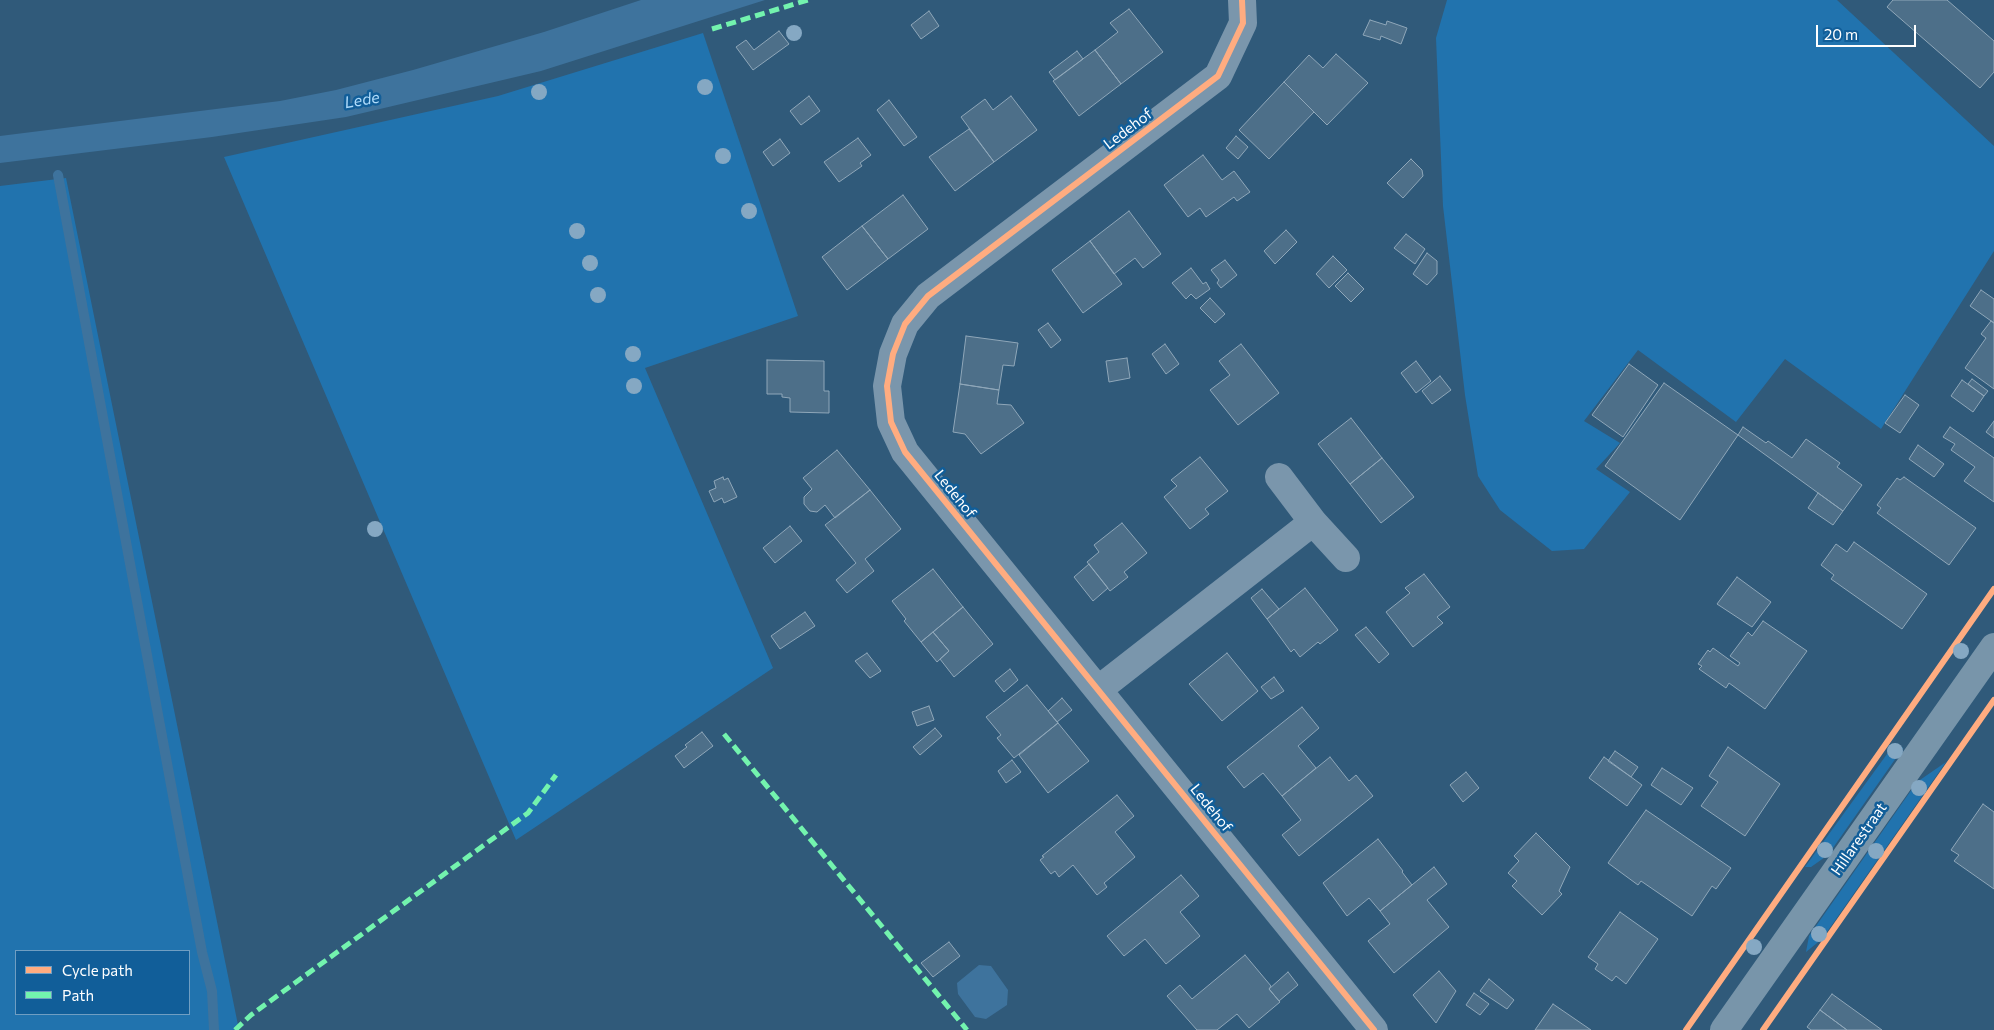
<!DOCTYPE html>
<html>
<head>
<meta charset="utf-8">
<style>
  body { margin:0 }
  #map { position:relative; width:1994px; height:1030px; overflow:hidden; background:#305a7a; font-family:Commissioner,sans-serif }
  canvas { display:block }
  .legend { position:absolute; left:15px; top:950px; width:175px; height:65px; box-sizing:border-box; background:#115e99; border:1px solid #709ec2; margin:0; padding:6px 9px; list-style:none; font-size:15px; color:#fff }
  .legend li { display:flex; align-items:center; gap:10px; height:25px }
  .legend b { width:25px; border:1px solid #709ec2 }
  .scale { position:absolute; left:1816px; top:25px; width:100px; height:22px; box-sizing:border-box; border:2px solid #fff; border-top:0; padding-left:6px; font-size:15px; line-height:18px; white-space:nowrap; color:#fff; -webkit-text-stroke:4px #115e99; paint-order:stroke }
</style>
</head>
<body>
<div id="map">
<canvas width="1994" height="1030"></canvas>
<ul class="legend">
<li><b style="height:6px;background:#ffac80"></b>Cycle path</li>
<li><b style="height:6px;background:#73f3ae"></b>Path</li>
</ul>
<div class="scale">20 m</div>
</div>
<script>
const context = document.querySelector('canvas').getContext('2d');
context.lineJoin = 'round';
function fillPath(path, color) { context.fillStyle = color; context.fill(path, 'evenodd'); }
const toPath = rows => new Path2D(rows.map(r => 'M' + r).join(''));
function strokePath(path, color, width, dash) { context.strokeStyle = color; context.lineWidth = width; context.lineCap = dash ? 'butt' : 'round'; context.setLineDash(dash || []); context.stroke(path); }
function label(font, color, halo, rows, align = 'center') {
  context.font = font + ' Commissioner,sans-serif'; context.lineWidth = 5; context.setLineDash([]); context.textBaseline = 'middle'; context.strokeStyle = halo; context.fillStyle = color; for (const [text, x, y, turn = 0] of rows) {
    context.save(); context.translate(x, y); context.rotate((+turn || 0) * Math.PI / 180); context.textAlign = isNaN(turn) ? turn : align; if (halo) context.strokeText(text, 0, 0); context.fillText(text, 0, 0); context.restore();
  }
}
fillPath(toPath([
  [1447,0,1837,0,1994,146,1994,251,1881,429,1785,359,1736,422,1638,350,1584,421,1620,443,1596,469,1630,492,1584,549,1552,551,1500,510,1478,476,1465,395,1443,206,1436,38],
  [703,33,798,316,645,368,773,668,516,840,224,157,498,96],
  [66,178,239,1030,0,1030,0,186],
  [16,951,189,951,189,1014,16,1014],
  [1895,743,1903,748,1828,855,1811,867,1805,867],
  [1946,762,1822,939,1806,952,1809,936,1917,782]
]), '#2173ae');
fillPath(toPath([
  [641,0,765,0,541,71,346,117,212,137,0,163,0,136,280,101,336,90,413,70,544,32],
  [979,965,991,966,1008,990,1007,1005,986,1019,975,1017,958,994,957,983]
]), '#3e739d');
strokePath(toPath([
  [58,175,202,952,212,991,214,1030]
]), '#3e739d', 10);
const building = toPath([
  [1893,0,1947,0,1994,41,1994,72,1980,88,1887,7,1893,0],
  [1129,9,1163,52,1121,84,1095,50,1118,32,1110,23,1129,9],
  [929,11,939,26,921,39,911,25,929,11],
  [1370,20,1386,25,1387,21,1407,28,1401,44,1381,36,1380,40,1363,35,1370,20],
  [779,31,789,44,753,70,736,47,746,40,754,50,779,31],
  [1095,50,1121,84,1079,116,1053,81,1095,50],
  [1077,51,1083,59,1055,80,1049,72,1077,51],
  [1336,54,1368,83,1327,125,1284,82,1309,55,1323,68,1336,54],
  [1284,82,1314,112,1269,159,1239,130,1284,82],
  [809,96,820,111,801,125,790,111,809,96],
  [1011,96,1037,130,994,162,961,117,985,99,993,110,1011,96],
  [889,100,917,137,904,146,877,110,889,100],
  [969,129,994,162,955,191,929,157,969,129],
  [1236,136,1248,147,1238,159,1226,148,1236,136],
  [858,138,871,155,860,163,862,166,839,182,824,162,858,138],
  [780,139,790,153,773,166,763,152,780,139],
  [1203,155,1222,180,1234,171,1250,192,1237,201,1234,197,1206,217,1200,208,1188,217,1164,185,1203,155],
  [1411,159,1422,170,1423,176,1403,198,1387,183,1411,159],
  [903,195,928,229,888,259,862,226,903,195],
  [1129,211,1161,254,1143,268,1135,258,1114,274,1090,241,1129,211],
  [862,226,888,259,847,290,822,257,862,226],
  [1286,230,1297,242,1275,264,1264,251,1286,230],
  [1406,234,1425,249,1415,264,1394,248,1406,234],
  [1090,241,1122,284,1083,313,1052,270,1090,241],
  [1427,253,1437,261,1437,274,1427,285,1413,274,1427,253],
  [1333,256,1347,270,1329,288,1316,274,1333,256],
  [1225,260,1237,275,1221,288,1217,283,1219,280,1211,270,1225,260],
  [1191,268,1203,284,1206,282,1210,289,1196,299,1191,294,1186,299,1172,283,1191,268],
  [1348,273,1364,289,1351,302,1335,286,1348,273],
  [1981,290,1994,299,1994,323,1970,306,1981,290],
  [1210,298,1225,314,1215,323,1200,308,1210,298],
  [1991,321,1994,323,1994,389,1965,368,1986,338,1981,334,1991,321],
  [1048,323,1061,340,1051,348,1038,330,1048,323],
  [966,336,1018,343,1014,366,1003,365,999,390,960,384,966,336],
  [1165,344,1179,364,1166,374,1152,354,1165,344],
  [1241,344,1279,393,1238,425,1210,390,1230,375,1219,361,1241,344],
  [1127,358,1130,378,1109,382,1106,361,1127,358],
  [767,360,824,361,824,391,829,391,829,413,790,412,790,398,782,397,782,394,767,394,767,360],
  [1416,361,1431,381,1416,393,1401,373,1416,361],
  [1629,364,1658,385,1623,437,1592,415,1629,364],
  [1440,376,1451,390,1432,404,1422,391,1440,376],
  [1972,379,1988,391,1984,396,1968,384,1972,379],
  [1962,380,1984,396,1973,412,1951,396,1962,380],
  [1664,383,1738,435,1680,520,1605,466,1664,383],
  [960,384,999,390,997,404,1011,405,1024,423,981,454,965,434,953,432,960,384],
  [1905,395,1919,405,1900,433,1885,423,1905,395],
  [1351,418,1382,458,1350,484,1318,444,1351,418],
  [1994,421,1994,438,1986,432,1994,421],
  [1743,427,1766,443,1768,441,1792,458,1806,439,1840,463,1837,467,1862,485,1843,511,1738,435,1743,427],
  [1950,427,1994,458,1994,502,1964,481,1975,467,1951,450,1955,444,1943,437,1950,427],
  [1918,445,1944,464,1934,477,1909,459,1918,445],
  [837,450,870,490,835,518,825,505,817,512,810,511,804,504,804,497,812,489,803,478,837,450],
  [1200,457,1228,491,1205,509,1209,514,1190,529,1164,497,1177,486,1171,480,1200,457],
  [1382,458,1414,497,1381,523,1350,484,1382,458],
  [723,477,724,480,728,478,737,497,724,503,722,498,714,502,709,491,716,488,714,481,723,477],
  [1904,477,1976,528,1949,565,1877,513,1881,508,1877,505,1897,478,1900,480,1904,477],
  [870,490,901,529,865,559,874,571,847,593,836,580,856,563,825,525,870,490],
  [1818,493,1843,511,1833,525,1808,508,1818,493],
  [1122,523,1147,553,1124,572,1128,577,1110,591,1087,562,1099,552,1094,545,1122,523],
  [790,526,802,541,775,563,763,548,790,526],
  [1854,542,1927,594,1902,629,1831,579,1834,575,1821,565,1836,544,1847,552,1854,542],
  [1089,564,1108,588,1093,601,1074,577,1089,564],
  [933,569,963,607,921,642,904,621,906,619,892,601,933,569],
  [1424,574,1450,607,1437,617,1443,623,1413,647,1386,612,1410,593,1405,588,1424,574],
  [1737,577,1771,602,1752,627,1717,604,1737,577],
  [1305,588,1338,630,1320,644,1318,642,1300,657,1294,649,1291,652,1267,619,1305,588],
  [1262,589,1279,609,1267,619,1251,598,1262,589],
  [963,607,993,644,954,677,940,659,949,651,933,632,963,607],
  [805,612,815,626,780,649,771,636,805,612],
  [1763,621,1807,651,1765,709,1729,683,1726,688,1699,669,1702,666,1698,664,1708,650,1710,652,1713,648,1738,666,1740,663,1730,656,1748,632,1752,636,1763,621],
  [1366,627,1389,654,1379,663,1355,635,1366,627],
  [933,632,949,651,937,662,921,642,933,632],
  [867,653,881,671,870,678,855,661,867,653],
  [1227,653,1258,691,1222,721,1189,684,1227,653],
  [1010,669,1018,680,1004,692,995,681,1010,669],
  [1274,677,1284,691,1271,699,1261,687,1274,677],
  [1027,685,1058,723,1014,758,997,738,1001,735,986,717,1027,685],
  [1062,698,1072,710,1057,722,1048,711,1062,698],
  [929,706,934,720,917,726,912,712,929,706],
  [1302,707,1319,728,1298,746,1316,768,1282,796,1263,773,1244,788,1227,767,1302,707],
  [1058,723,1089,761,1048,793,1019,755,1058,723],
  [935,728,942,736,920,755,913,747,935,728],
  [702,732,713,746,684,768,675,756,687,747,685,745,702,732],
  [1728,747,1780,784,1745,836,1701,806,1718,782,1709,776,1728,747],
  [1615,751,1638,767,1631,777,1608,761,1615,751],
  [1330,757,1349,781,1356,775,1373,796,1299,856,1282,835,1301,820,1282,796,1330,757],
  [1604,757,1642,785,1627,806,1589,778,1604,757],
  [1012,760,1021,772,1006,783,998,771,1012,760],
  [1662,768,1693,788,1681,805,1651,785,1662,768],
  [1466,772,1479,788,1463,802,1450,785,1466,772],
  [1117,795,1134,816,1115,832,1135,857,1104,883,1107,887,1097,895,1073,865,1059,877,1055,871,1051,874,1040,860,1044,857,1042,856,1117,795],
  [1983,804,1994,812,1994,889,1954,861,1959,855,1951,850,1983,804],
  [1646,810,1731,868,1716,889,1712,886,1692,916,1641,881,1638,885,1608,863,1646,810],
  [1536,833,1570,867,1559,891,1562,894,1542,915,1512,886,1517,881,1508,873,1519,861,1514,856,1536,833],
  [1378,839,1403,871,1402,872,1412,885,1380,911,1369,898,1347,916,1323,883,1378,839],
  [1434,867,1447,884,1427,900,1449,927,1394,973,1368,941,1390,924,1380,911,1434,867],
  [1181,875,1199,896,1180,912,1200,936,1166,964,1145,939,1124,956,1107,936,1181,875],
  [1620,912,1658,939,1626,984,1616,976,1612,981,1595,969,1598,964,1588,957,1620,912],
  [949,942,960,956,933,977,921,963,949,942],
  [1245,955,1271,986,1269,989,1280,1002,1249,1028,1237,1014,1217,1030,1197,1030,1167,996,1180,985,1192,999,1245,955],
  [1439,971,1456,991,1436,1023,1413,995,1439,971],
  [1288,972,1298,985,1279,1001,1269,989,1288,972],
  [1489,979,1514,1000,1507,1009,1480,991,1489,979],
  [1474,993,1489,1004,1480,1015,1466,1005,1474,993],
  [1832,994,1882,1030,1847,1030,1820,1010,1832,994],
  [1553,1004,1591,1030,1535,1030,1553,1004],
  [1820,1010,1847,1030,1811,1030,1807,1027,1820,1010]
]);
fillPath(building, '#4d6f89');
strokePath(building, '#8fa7b9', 1);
strokePath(toPath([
  [1242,0,1243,23,1218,76,928,296,905,324,893,354,887,386,891,422,905,452,1374,1030],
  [1279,477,1313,522,1346,558],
  [1099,689,1313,522]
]), '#7a96ac', 28);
strokePath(toPath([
  [1724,1030,1994,647]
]), '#7895aa', 28);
strokePath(toPath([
  [712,29,808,0],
  [724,734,967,1030],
  [235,1030,251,1015,528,813,556,775]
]), '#73f3ae', 5, [10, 5]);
strokePath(toPath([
  [1242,0,1243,23,1218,76,928,296,905,324,893,354,887,386,891,422,905,452,1374,1030],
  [1686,1030,1994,589],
  [1763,1030,1994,700]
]), '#ffac80', 6);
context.fillStyle = '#85a8c3';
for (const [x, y] of [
  [794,33],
  [705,87],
  [539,92],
  [723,156],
  [749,211],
  [577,231],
  [590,263],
  [598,295],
  [633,354],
  [634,386],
  [375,529],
  [1961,651],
  [1895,751],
  [1919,788],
  [1825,850],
  [1876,851],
  [1819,934],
  [1754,947]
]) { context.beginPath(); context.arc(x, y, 8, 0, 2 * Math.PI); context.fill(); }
label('15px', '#fff', '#115e99', [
  ["Ledehof",1128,129,-37],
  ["Ledehof",955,494,51],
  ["Ledehof",1211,808,51],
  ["Hillarestraat",1859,839,-55]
]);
label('italic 16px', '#afdbfb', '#115e99', [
  ["Lede",362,100,-10]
]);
</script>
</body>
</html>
